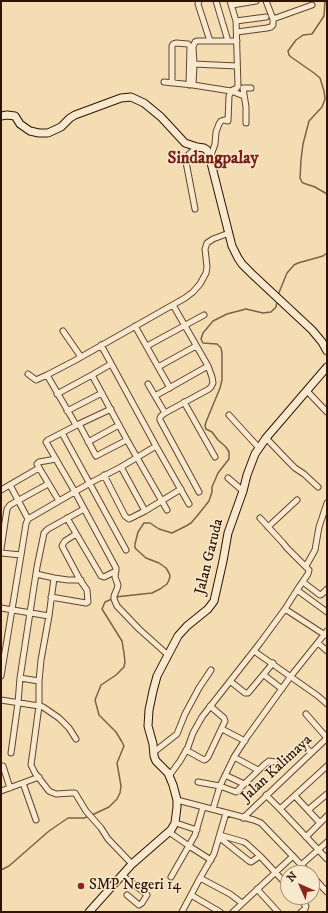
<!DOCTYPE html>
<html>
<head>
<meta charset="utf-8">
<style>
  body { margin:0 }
  #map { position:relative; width:328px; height:913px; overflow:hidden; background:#f4dcb3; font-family:"IM FELL DW Pica",serif }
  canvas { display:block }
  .frame { position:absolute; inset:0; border:2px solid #2f1400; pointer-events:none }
  .north { position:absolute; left:280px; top:865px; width:40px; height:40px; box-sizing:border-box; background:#f8e8ce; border:1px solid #a8937c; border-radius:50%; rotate:315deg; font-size:11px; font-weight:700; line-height:16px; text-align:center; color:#2f1400 }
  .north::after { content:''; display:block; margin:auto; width:14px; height:18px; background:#8f2418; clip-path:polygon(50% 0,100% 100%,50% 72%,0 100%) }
</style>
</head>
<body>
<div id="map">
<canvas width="328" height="913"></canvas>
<div class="frame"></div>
<div class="north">N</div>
</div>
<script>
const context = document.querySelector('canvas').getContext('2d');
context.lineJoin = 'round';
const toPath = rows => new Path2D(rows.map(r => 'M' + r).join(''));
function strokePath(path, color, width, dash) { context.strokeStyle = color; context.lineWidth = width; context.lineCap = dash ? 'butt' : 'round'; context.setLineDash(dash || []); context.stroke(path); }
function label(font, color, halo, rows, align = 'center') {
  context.font = font + ' "IM FELL DW Pica",serif'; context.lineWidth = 3; context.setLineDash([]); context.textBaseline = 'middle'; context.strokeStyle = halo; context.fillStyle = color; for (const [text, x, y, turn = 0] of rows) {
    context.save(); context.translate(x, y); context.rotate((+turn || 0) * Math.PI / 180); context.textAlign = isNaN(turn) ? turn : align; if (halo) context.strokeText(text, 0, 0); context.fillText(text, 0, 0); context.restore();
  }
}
strokePath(toPath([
  [325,1,324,16,312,34,303,35,299,38,296,40,288,51,289,55,291,57,314,73,320,78,324,91,325,99,322,107,309,121,303,144,301,160,300,178,302,182,303,183,315,187,327,194],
  [278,295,287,273,294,265,298,263,323,256,327,253],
  [115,597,152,593,160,589,167,584,169,580,170,576,169,573,166,568,159,563,146,558,135,548,135,544,138,532,144,523,150,523,159,529,172,533,186,526,191,523,197,516,209,501,212,492,212,487,218,473,229,459,229,452,226,447,218,440,212,432,206,429,205,426,206,422,220,388,222,380,222,353,221,348,217,344,203,343,201,339,203,333,213,321,227,314,246,309,263,313,271,312,276,307,277,301],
  [92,815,109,807,117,799,120,793,121,786,117,763,124,746,122,742,116,732,99,715,95,700,101,685,116,675,124,667,125,662,124,653,122,641,102,609,105,602,112,599],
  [1,870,9,866,49,831,68,818,84,818,89,816]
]), '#7d6347', 1.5);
const street = toPath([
  [199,1,198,4,210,41],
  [216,1,228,41],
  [232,5,256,1],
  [273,19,312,5],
  [236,21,266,17],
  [237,32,267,28,271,27,273,25,273,19,266,1],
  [194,64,237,66],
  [164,82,193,85,231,91,244,96],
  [172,83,172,46,173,44,176,43,188,44,190,46,189,85],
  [193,85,194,64,193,47,195,42,197,41,237,41],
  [246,123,246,107,243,88,251,88],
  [210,158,215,144,216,132,219,124,221,121,224,120,228,121,229,96,231,91,237,88,238,86,236,21,230,1],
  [195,209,186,162,187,156,197,147],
  [173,305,208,366,212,377,213,383,211,387,209,389,165,413,161,416,160,418,160,420,199,492],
  [135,326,170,388],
  [63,331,81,357],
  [147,346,204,315],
  [158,367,196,346],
  [28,374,36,380,47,375],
  [92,375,127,440,167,510],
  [148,384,165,413],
  [307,391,327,412],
  [57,394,92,375,111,364],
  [155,396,208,366],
  [184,402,215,457],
  [111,409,79,424,48,440,46,442,75,492,116,568,115,577,118,585,117,589,114,596,114,599,117,606,139,629,168,655],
  [67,411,102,393],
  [229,415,259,448],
  [79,424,96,456,127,440],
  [76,425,47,375,74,361,185,298,193,292,200,284,206,273,207,267,205,249,207,243,213,239,229,233],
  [62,433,126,550],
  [266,438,287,460,295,468,304,474,318,487],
  [88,442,119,425],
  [156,446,189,504],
  [56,459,39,462,37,464,41,471,59,501],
  [121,467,145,511],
  [104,475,125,516,129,519,145,511,181,489],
  [228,478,243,491],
  [10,485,28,519],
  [1,490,39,468],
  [67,518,101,576,104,577,116,571],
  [260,518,283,543,287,548,309,570,308,574,297,590],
  [268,527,297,500],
  [1,549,7,509,10,505,48,484],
  [1,553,21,555],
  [306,566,315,550,319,527,327,503],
  [36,574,54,578,68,580,81,580],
  [54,578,49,616,41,660,39,681,39,706,31,765,35,773,49,791,51,792,56,794,72,793,75,793,86,811,101,828,108,839,132,864],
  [303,582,320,595,322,594,327,589],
  [51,597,86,603,88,602,87,590,80,580,62,546,63,544,65,541,76,534],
  [1,608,49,616],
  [285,609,325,635],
  [318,643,327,651],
  [254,651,318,696,327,704],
  [264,675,282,689],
  [1,676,21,555,26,524,28,519,90,483,121,467,156,446,101,345],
  [20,678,39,681],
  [230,681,245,693,248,693,273,663],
  [1,700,39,706,43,707,59,718,69,728,76,739],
  [306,714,327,738],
  [222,729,245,741],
  [303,744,311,753],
  [186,750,204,760,206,759,208,757,225,721,224,718,210,706],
  [154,752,177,734,185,714,199,688,211,670],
  [11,753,18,703,20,678,37,567,44,533,48,529,84,509],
  [234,757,258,770],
  [3,766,10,788],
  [225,775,244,784],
  [169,776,180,761,188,747,193,733,202,717,260,643,285,609,297,590,327,612],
  [198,782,220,786,236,792,265,764,269,761,275,762],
  [23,783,36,820],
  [1,791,39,777],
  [266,795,280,809,327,859],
  [295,796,320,823],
  [177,800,254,820,261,823,309,873],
  [213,809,220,786,234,757,247,737,291,676,327,631],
  [280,809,327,766],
  [308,810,327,794],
  [243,818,327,738],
  [179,824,197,830],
  [169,832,189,846,211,860],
  [220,835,244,842,247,844,260,856,288,886],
  [306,837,327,816],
  [220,838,249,861,251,862,260,856],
  [301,865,327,842],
  [122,875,145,893,147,895,142,903,139,905,127,895],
  [312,876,327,892],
  [171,877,195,835,203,807],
  [200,878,230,894,242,903],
  [257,889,278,912],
  [191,895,220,912],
  [298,897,304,904,306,906,305,909,301,912],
  [182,912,200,878,214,854,226,813],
  [233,912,293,856]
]);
const secondary = toPath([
  [1,116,7,115,15,116,20,124,30,131,39,133,48,133,61,127,70,118,75,115,121,98,131,97,144,103,161,117,185,143,197,147,204,148,207,150,209,155,232,246,238,258,242,264,252,274,312,330,322,342,327,351],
  [89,912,132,864,171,830,175,823,177,807,177,800,173,785,168,773,156,761,154,756,153,744,148,726,149,710,153,691,157,676,178,636,187,626,208,609,214,601,223,561,228,533,243,491,247,475,255,454,266,438,327,367]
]);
strokePath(street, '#60462d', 7);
strokePath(secondary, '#2f1400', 9);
strokePath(street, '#f8e8ce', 5);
strokePath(secondary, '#f8e8ce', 7);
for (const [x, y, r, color] of [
  [81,886,4,"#8f2418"]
]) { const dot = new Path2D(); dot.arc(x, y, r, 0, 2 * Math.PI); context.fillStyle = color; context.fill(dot); strokePath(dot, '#f8e8ce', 1.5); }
label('15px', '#2f1400', '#f8e8ce', [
  ["Jalan Garuda",210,557,-76],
  ["Jalan Kalimaya",277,769,-43]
]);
label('15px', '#2f1400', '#f8e8ce', [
  ["SMP Negeri 14",89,886]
], 'left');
label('bold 17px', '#7a1f14', '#f8e8ce', [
  ["Sindangpalay",213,159]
]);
</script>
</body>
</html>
